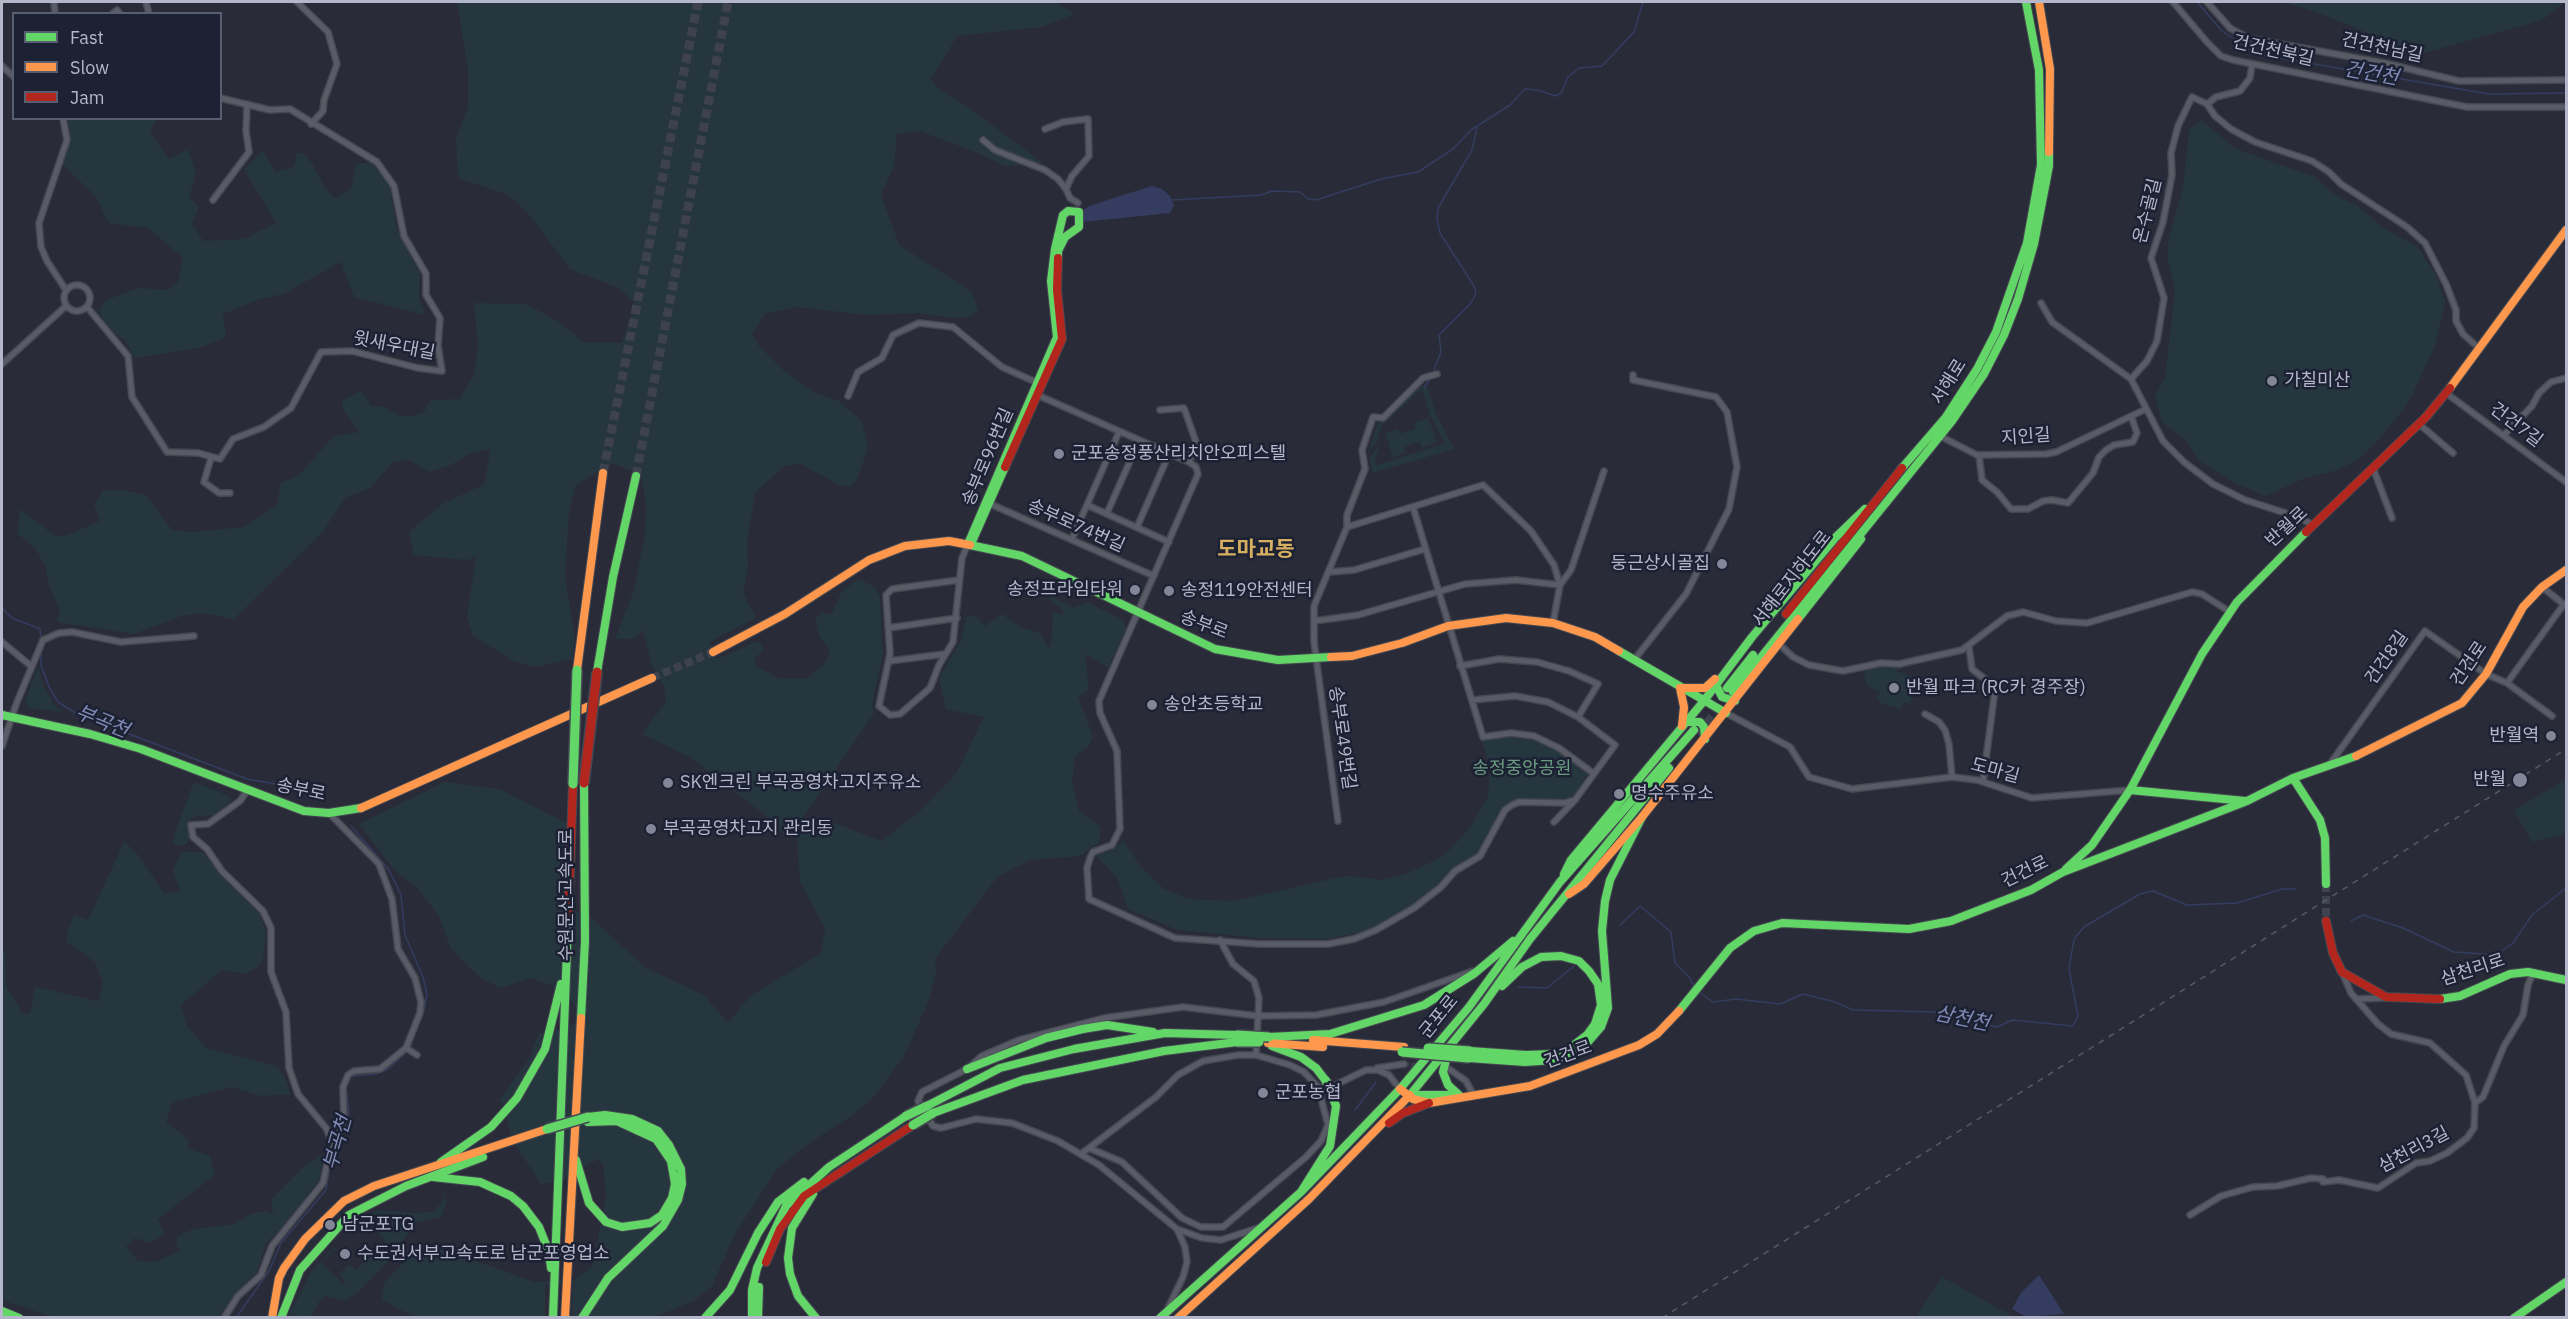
<!DOCTYPE html>
<html>
<head>
<meta charset="utf-8">
<style>
  body { margin:0 }
  #map { position:relative; width:2568px; height:1319px; overflow:hidden; background:#292c38; font-family:"IBM Plex Sans",sans-serif }
  canvas { display:block }
  .frame { position:absolute; inset:0; border:3px solid #b3b7c9; pointer-events:none }
  .legend { position:absolute; left:12px; top:12px; width:210px; height:108px; box-sizing:border-box; background:#1c2133; border:2px solid #585d6f; margin:0; padding:8px 10px; list-style:none; font-size:18px; color:#b3b7c9 }
  .legend li { display:flex; align-items:center; gap:12px; height:30px }
  .legend b { width:30px; border:2px solid #585d6f }
</style>
</head>
<body>
<div id="map">
<canvas width="2568" height="1319"></canvas>
<div class="frame"></div>
<ul class="legend">
<li><b style="height:8px;background:#63d668"></b>Fast</li>
<li><b style="height:8px;background:#ff974d"></b>Slow</li>
<li><b style="height:8px;background:#b3261e"></b>Jam</li>
</ul>
</div>
<script>
const context = document.querySelector('canvas').getContext('2d');
context.lineJoin = 'round';
function fillPath(path, color) { context.fillStyle = color; context.fill(path, 'evenodd'); }
const toPath = rows => new Path2D(rows.map(r => 'M' + r).join(''));
function strokePath(path, color, width, dash) { context.strokeStyle = color; context.lineWidth = width; context.lineCap = dash ? 'butt' : 'round'; context.setLineDash(dash || []); context.stroke(path); }
function label(font, color, halo, rows, align = 'center') {
  context.font = font + ' "IBM Plex Sans","Noto Sans KR",sans-serif'; context.lineWidth = 5; context.setLineDash([]); context.textBaseline = 'middle'; context.strokeStyle = halo; context.fillStyle = color; for (const [text, x, y, turn = 0] of rows) {
    context.save(); context.translate(x, y); context.rotate((+turn || 0) * Math.PI / 180); context.textAlign = isNaN(turn) ? turn : align; if (halo) context.strokeText(text, 0, 0); context.fillText(text, 0, 0); context.restore();
  }
}
fillPath(toPath([
  [457,2,1055,2,1075,14,1042,27,957,36,931,79,939,89,968,107,1043,163,1005,166,973,151,920,131,897,134,894,166,881,195,899,245,972,292,978,311,968,317,953,318,918,313,866,315,797,307,765,314,752,334,758,345,783,370,815,393,839,401,862,422,868,448,857,479,850,487,837,484,801,464,784,466,755,493,747,543,748,566,743,593,756,618,709,642,716,659,758,641,764,649,754,660,758,667,780,679,806,679,826,662,830,651,820,638,815,619,823,611,826,615,832,613,842,591,859,579,876,588,880,597,883,654,872,704,874,713,788,840,773,821,691,758,642,734,666,702,664,686,652,666,643,631,633,639,615,639,634,590,645,534,646,504,641,475,613,463,576,485,569,511,565,577,575,638,572,659,536,667,514,661,473,636,467,617,476,557,467,560,414,555,409,532,442,504,485,484,490,449,469,454,451,465,429,472,409,460,393,462,370,488,345,498,322,533,234,619,202,613,181,616,134,634,57,622,60,611,49,585,46,568,36,549,17,533,20,509,54,535,65,536,100,521,94,504,103,490,122,490,146,495,172,530,193,532,243,527,277,505,281,483,299,475,334,436,359,432,343,410,343,400,361,391,371,406,385,407,400,416,413,416,424,412,431,400,460,399,474,374,478,346,474,303,526,304,559,322,585,343,622,343,635,304,621,289,570,269,531,217,509,195,458,178,456,139,468,107,468,70],
  [2283,2,2566,2,2542,20,2420,54,2321,14],
  [67,119,157,119,150,131,169,159,188,149,196,174,189,197,199,207,192,223,203,241,244,239,276,223,244,169,263,150,275,172,294,167,297,153,304,153,313,165,324,187,335,198,351,189,356,164,371,162,390,186,396,227,420,275,419,299,426,315,354,297,341,262,283,294,260,299,223,314,226,337,199,348,134,358,125,340,106,327,99,311,106,300,138,288,168,290,178,282,183,258,148,228,109,223,96,197,60,162,66,155,70,129],
  [2202,120,2234,148,2315,177,2334,194,2359,207,2385,229,2417,246,2436,275,2445,302,2435,346,2414,391,2404,409,2377,441,2359,459,2338,470,2305,478,2265,496,2233,482,2199,461,2185,439,2162,422,2155,396,2165,377,2175,290,2167,258,2169,237,2183,188,2189,130],
  [1423,385,1427,386,1436,414,1454,449,1373,473,1369,459,1380,443,1375,458,1377,465,1445,443,1430,415,1422,389,1382,425,1377,441,1368,453,1377,425,1396,406],
  [1428,418,1437,442,1422,448,1420,442,1412,444,1404,447,1406,453,1393,457,1385,433,1398,429,1400,434,1415,429,1414,423],
  [1050,596,1074,608,1086,602,1123,620,1126,628,1108,668,1085,654,1089,690,1078,697,1093,736,1089,746,1075,756,1072,781,1079,811,1101,827,1099,843,1079,856,1030,860,998,876,935,959,936,975,928,1002,903,1058,872,1099,851,1116,808,1144,778,1168,736,1232,712,1286,695,1300,656,1317,572,1317,573,1283,545,1284,545,1317,415,1317,382,1300,384,1283,422,1242,535,1282,574,1280,593,1266,606,1196,603,1164,598,1159,561,1181,541,1184,511,1138,504,1105,499,1101,529,1059,539,1034,574,1025,577,1007,558,988,531,978,501,988,481,978,451,949,439,917,418,888,395,871,359,824,444,782,500,789,568,824,557,910,587,914,646,968,704,995,728,1023,750,996,821,953,825,929,800,882,797,837,819,817,881,841,920,811,956,774,984,717,946,709,939,678,961,640,966,617,975,616,985,626,1002,614,1020,627,1041,633,1048,648,1051,645,1053,612,1064,615,1061,607,1050,600],
  [1919,661,1895,671,1916,678,1918,681,1910,704,1904,702,1901,709,1882,704,1877,698,1880,693,1867,685,1864,677,1866,669,1870,666],
  [38,667,44,686,54,705,63,712,28,708,25,700],
  [1495,736,1534,740,1557,750,1588,773,1573,797,1565,800,1518,800,1509,803,1502,809,1478,854,1454,868,1439,886,1413,906,1375,929,1328,939,1260,938,1178,930,1128,909,1117,878,1096,855,1110,851,1124,841,1140,866,1164,889,1189,899,1234,901,1340,877,1351,876,1383,880,1406,874,1444,856,1472,825,1488,796,1490,767,1481,739],
  [2566,779,2566,834,2532,842,2514,810],
  [197,783,229,796,231,800,214,815,195,816,189,821,190,839,185,845,176,845,173,843,175,833,193,784],
  [124,842,135,851,165,894,180,891,173,870,182,851,204,853,220,875,259,913,266,932,263,960,258,967,245,974,222,970,181,1005,187,1026,206,1048,277,1066,285,1077,290,1094,261,1096,231,1087,172,1103,166,1122,189,1140,187,1148,210,1156,215,1175,158,1219,165,1234,150,1243,135,1238,126,1246,138,1261,155,1262,181,1250,176,1245,178,1236,194,1229,234,1224,251,1214,266,1211,273,1214,271,1200,307,1164,324,1154,319,1180,281,1229,266,1243,257,1272,235,1293,219,1317,53,1317,2,1300,2,949,5,954,6,985,22,1013,30,1014,35,987,98,1001,103,983,95,962,67,942,67,933,74,915,88,920],
  [442,1189,447,1202,441,1217,415,1223,393,1256,356,1294,344,1301,326,1296,320,1300,311,1317,288,1317,311,1272,334,1247,336,1249,321,1262,342,1283,345,1281,339,1274,349,1264,356,1270,386,1241,367,1221,364,1223,359,1219,363,1216,379,1210,415,1213,433,1212,444,1200],
  [1942,1277,2014,1317,1916,1317]
]), '#26363e');
fillPath(toPath([
  [1152,186,1162,189,1170,196,1174,205,1170,213,1083,222,1084,210,1089,206],
  [2039,1275,2064,1314,2026,1317,2012,1309,2021,1293]
]), '#343c60');
strokePath(toPath([
  [2197,2,2222,31,2256,54,2489,94,2566,93],
  [1172,200,1261,195,1272,191,1300,192,1308,199,1316,200,1381,179,1418,172,1453,149,1471,130,1510,105,1525,89,1538,90,1555,96,1561,93,1568,77,1579,68,1602,66,1634,32,1643,2],
  [1434,370,1441,352,1439,335,1471,303,1476,293,1474,286,1440,233,1437,219,1438,208,1472,150,1477,127],
  [1424,388,1430,379],
  [2,608,12,618,40,629,41,640],
  [41,651,41,665,49,687,58,702,77,714,247,779,305,789,321,800],
  [351,826,389,870,401,895,405,935,423,977,427,994,425,1006,410,1048],
  [2351,921,2363,915,2403,928,2454,952,2496,955,2513,943,2532,915,2566,888],
  [1620,925,1640,906,1671,932,1675,963,1690,978,1694,987],
  [1518,987,1547,988,1574,966],
  [1699,992,1713,1002,1736,999,1780,1004,1803,994,1835,1002,1853,1010,1934,1012,1997,1027,2012,1020,2073,1026,2078,1016,2069,969,2074,939,2084,927,2140,894,2153,891,2187,905,2237,903,2282,889,2296,889],
  [1429,1028,1437,1022],
  [351,1076,376,1074,388,1069,407,1052],
  [1355,1110,1376,1082],
  [236,1318,269,1271,281,1243,326,1190,330,1165,349,1115,346,1085]
]), '#343c60', 1.5);
strokePath(toPath([
  [1404,1064,1420,1066]
]), '#3e414e', 5, [5, 2.5]);
strokePath(toPath([
  [652,678,713,652],
  [2326,884,2326,921]
]), '#3e414e', 8, [8, 4]);
strokePath(toPath([
  [603,473,698,2],
  [636,476,728,2],
  [1698,734,1731,694]
]), '#3e414e', 9, [9, 4.5]);
const street = toPath([
  [54,2,55,14],
  [146,2,149,14],
  [297,2,328,32,337,64,324,100,323,111,311,124],
  [2173,2,2207,42,2221,56,2233,60,2467,107,2566,107],
  [2207,2,2230,28,2248,38,2384,63,2459,81,2566,80],
  [112,14,117,10,120,14],
  [2252,64,2250,78,2240,91,2216,97,2207,104,2192,97,2178,126,2171,153,2172,175,2163,222,2151,258,2164,298,2157,341,2147,361,2131,379,2163,441,2184,462,2213,484,2245,500,2298,517,2313,525],
  [2,66,14,77],
  [2207,104,2215,116,2231,129,2255,142,2312,161,2329,172,2341,184,2407,227,2425,243,2446,284,2456,310,2456,321,2463,334,2480,349],
  [63,118,67,140,39,223,41,247,47,261,66,290],
  [1045,129,1063,122,1088,119,1089,156,1072,176,1066,189,1070,198,1078,203],
  [983,140,995,150,1045,170,1058,179,1066,189],
  [213,200,249,152,246,131,247,104],
  '64 298a13 13 0 1 1 26 0a13 13 0 1 1-26 0Z',
  [2041,303,2052,322,2131,379],
  [87,307,128,356,132,397,167,452,198,453,220,459,233,439,264,427,291,408,321,352,352,351,418,368,442,371,438,346,440,318,426,295,426,274,404,236,394,186,377,162,290,109,270,110,220,98],
  [2,364,66,306],
  [1633,375,1633,380,1716,397,1727,412,1737,467,1729,509,1686,594,1634,660],
  [2446,393,2566,482],
  [1035,394,1189,462,1196,467,1198,474,1099,701,1100,713,1117,751,1120,829,1112,845,1093,852,1090,858,1087,868,1089,899,1175,938,1260,944,1328,944,1354,939,1376,930,1414,908,1441,887,1455,871,1480,856,1505,810,1512,805,1519,802,1565,803,1575,800],
  [848,396,858,372,882,358,893,335,919,323,953,327,1002,367,1038,383],
  [1160,410,1184,408,1196,442,1189,462],
  [2419,424,2453,453],
  [2504,435,2532,406,2539,393,2551,382,2566,378],
  [1940,436,1977,455,2046,454,2056,452,2146,409],
  [1979,455,1982,480,1997,492,2011,509,2028,509,2043,501,2052,500,2068,503,2093,473,2099,457,2106,450,2114,445,2133,442,2137,433,2131,416],
  [211,458,204,482,219,493,230,493],
  [2373,468,2392,518],
  [988,503,1154,576],
  [1087,505,1169,542],
  [1413,507,1483,737,1511,733,1534,736,1559,748,1593,773],
  [1107,513,1139,441],
  [1137,527,1169,454],
  [1347,527,1347,515,1365,469,1362,450,1373,417,1383,418,1423,378,1437,374],
  [1072,539,1119,432],
  [1329,572,1354,570,1425,549],
  [959,580,892,589,886,595,890,654,879,706,890,715,900,714,930,688,939,665,953,642,962,558,968,544],
  [2542,587,2566,606],
  [1314,621,1358,615,1465,584,1516,580,1560,585,1571,570,1604,471],
  [888,628,957,618],
  [2,642,31,666],
  [1779,644,1793,657,1809,665,1843,671,1881,663,1899,664,1962,650,2007,616,2023,612,2056,621,2087,623,2192,592,2202,594,2230,612],
  [1969,647,1972,669,1994,686,1995,690,1983,782],
  [889,661,945,654],
  [1460,666,1499,659,1537,662,1569,671,1598,684,1578,717],
  [2507,683,2564,604],
  [1472,700,1515,696,1548,702,1578,717,1615,745,1575,800,1554,822],
  [1726,713,1790,747,1809,777,1852,789,1952,777,1977,780,2032,798,2130,790],
  [1925,714,1939,722,1945,730,1949,744,1952,777],
  [2,746,17,702,43,640,59,633,72,632,121,642,194,636],
  [2330,764,2425,631,2486,674,2507,683,2552,716],
  [246,792,240,801,208,824,191,825,193,837,207,849,222,871,263,911,271,928,271,972,286,1012,289,1068,298,1094,326,1128,334,1145],
  [1338,821,1314,642,1314,606,1347,527,1483,485,1531,531,1554,565,1560,585,1553,623],
  [1220,940,1233,964,1254,981,1259,998,1256,1055],
  [2356,999,2384,998],
  [406,1048,417,1055],
  [1377,1068,1404,1064],
  [1449,1069,1466,1081,1473,1094],
  [1327,1089,1366,1070,1378,1070,1389,1075,1400,1089],
  [2475,1103,2483,1097,2504,1046,2523,1015,2528,985,2533,973],
  [922,1108,918,1101,922,1092,967,1069,982,1056,1019,1040,1104,1018,1183,1007,1258,1016,1316,1015,1384,1002,1473,971],
  [927,1116,933,1126,941,1128,976,1119,1012,1123,1058,1141,1099,1165,1177,1229,1202,1238,1221,1240,1258,1228],
  [1081,1154,1156,1097,1178,1075,1203,1061,1238,1055,1256,1055,1290,1065,1304,1072,1318,1087,1328,1125,1321,1141,1306,1157,1223,1227,1201,1227,1182,1218,1122,1162,1089,1148],
  [2190,1215,2221,1196,2253,1187,2277,1186,2311,1178,2323,1179,2323,1182,2339,1180,2378,1188,2416,1163,2430,1161,2447,1153,2467,1138,2474,1128,2475,1103,2466,1075,2430,1043,2391,1034,2378,1024,2351,993,2342,972],
  [1168,1308,1183,1277,1187,1262,1185,1247,1177,1229],
  [224,1318,238,1296,261,1275,272,1246,323,1183,327,1164,344,1120,343,1087,348,1075,354,1071,380,1069,406,1048,420,1013,421,1002,415,978,398,949,392,899,379,864,329,813]
]);
const fast = toPath([
  [1902,468,1946,417,1977,369,1996,332,2027,243,2041,165,2039,70,2026,2],
  [968,544,1057,337,1051,281,1055,249,1063,215,1068,211,1079,212,1079,227,1065,237,1058,251,1058,258],
  [971,544,1005,467],
  [970,545,1022,556,1215,649,1278,660,1331,657],
  [1798,619,1861,539],
  [1619,651,1726,713],
  [597,672,613,577,636,476],
  [1716,685,1722,697,1735,701],
  [1727,688,1753,655],
  [1733,692,1952,421,1984,374,2004,335,2018,299,2034,244,2049,166,2049,152],
  [2,715,90,734,141,749,304,811,329,813,361,808],
  [1686,722,1700,722,1704,727,1705,739],
  [2293,778,2320,820,2325,838,2326,884],
  [2130,790,2245,801],
  [2066,869,2092,845,2130,790,2202,654,2237,602,2306,532],
  [1564,874,1571,860,1703,702,1752,637,1836,537,1865,509],
  [2440,999,2460,996,2510,974,2528,972,2566,980],
  [1679,1011,1730,948,1754,931,1782,923,1909,929,1951,921,2031,890,2063,872,2247,801,2293,778,2356,756],
  [581,1018,585,941,584,783],
  [1269,1037,1330,1034,1424,1005,1475,973,1513,941],
  [1272,1046,1301,1057,1316,1068,1326,1081],
  [1470,1051,1526,1055,1554,1054,1569,1049,1587,1035,1595,1024,1601,1005,1598,984,1589,971,1579,961,1561,956,1541,957,1522,967,1502,986],
  [1448,1052,1443,1072,1448,1085,1460,1096],
  [1469,1058,1525,1062,1554,1060,1582,1049,1601,1027,1608,1008,1602,931,1605,901,1610,880,1642,817],
  [967,1069,1046,1038,1083,1029,1107,1025,1153,1032],
  [1400,1089,1469,1007,1560,882,1694,730],
  [1410,1095,1456,1095],
  [1410,1095,1484,1004,1530,939,1669,768],
  [927,1106,1000,1068,1074,1049,1165,1033,1237,1035],
  [933,1113,1023,1080,1164,1051,1237,1042],
  [576,1160,589,1203,606,1222,622,1227,650,1223,662,1215,672,1198,675,1184,671,1161,656,1139,617,1121,588,1122],
  [441,1162,491,1127,517,1098,545,1049,561,984],
  [433,1177,480,1182,511,1196,523,1206,539,1227,549,1252,551,1268],
  [1301,1192,1330,1146,1336,1106,1330,1090],
  [813,1194,792,1228,788,1258,790,1274,798,1296,816,1318],
  [2,1311,19,1318],
  [281,1318,300,1270,349,1215,406,1186,483,1157],
  [553,1318,568,923],
  [582,1318,608,1278,663,1226,678,1200,682,1184,681,1169,669,1145,658,1131,632,1119,605,1115,588,1117],
  [705,1318,730,1290,758,1233,778,1202,804,1182],
  [752,1318,752,1290,757,1268,786,1206,829,1167,906,1116],
  [758,1318,759,1287],
  [1160,1318,1301,1192,1400,1089],
  [2514,1318,2566,1282]
]);
const slow = toPath([
  [2039,2,2050,69,2049,152],
  [2450,388,2566,230],
  [713,652,785,614,869,560,905,546,949,541,970,545],
  [1331,657,1352,656,1402,643,1448,626,1506,618,1553,623,1595,637,1619,651],
  [577,670,603,473],
  [1682,726,1684,707,1680,688,1705,688,1715,679],
  [2356,756,2462,703,2486,674,2523,607,2542,587,2566,570],
  [361,808,652,678],
  [1569,894,1584,884,1642,817,1798,619],
  [1313,1040,1404,1047],
  [1268,1043,1323,1047],
  [1400,1089,1413,1099,1429,1103,1530,1086,1639,1045,1657,1034,1679,1011],
  [272,1318,279,1278,284,1268,305,1239,344,1201,374,1186,547,1129],
  [565,1318,581,1018],
  [1178,1318,1309,1199,1410,1095]
]);
const jam = toPath([
  [1005,467,1062,339,1057,290,1058,258],
  [2306,532,2426,417,2450,388],
  [1786,614,1902,468],
  [2326,921,2333,953,2342,972,2386,997,2440,999],
  [568,923,573,784],
  [1389,1123,1403,1113,1429,1103],
  [766,1262,780,1229,804,1196,913,1125]
]);
strokePath(street, '#454851', 8);
strokePath(fast, '#454851', 10);
strokePath(slow, '#454851', 10);
strokePath(jam, '#454851', 10);
strokePath(street, '#595c66', 5);
strokePath(fast, '#63d668', 8);
strokePath(slow, '#ff974d', 8);
strokePath(jam, '#b3261e', 8);
strokePath(toPath([
  [1662,1318,2566,749]
]), '#585a64', 1.5, [6, 6]);
const fastBridge = toPath([
  [573,784,577,670],
  [1237,1035,1269,1037],
  [1237,1042,1259,1042],
  [1428,1048,1470,1051],
  [1402,1052,1469,1058],
  [1326,1081,1330,1090],
  [906,1116,927,1106],
  [913,1125,933,1113],
  [547,1129,588,1117]
]);
const jamBridge = toPath([
  [584,783,597,672]
]);
strokePath(fastBridge, '#464853', 12, []);
strokePath(jamBridge, '#464853', 12, []);
strokePath(fastBridge, '#63d668', 9);
strokePath(jamBridge, '#b3261e', 9);
for (const [x, y, r, color] of [
  [2272,381,6,"#838696"],
  [1059,454,6,"#838696"],
  [1722,564,6,"#838696"],
  [1135,590,6,"#838696"],
  [1169,591,6,"#838696"],
  [1894,688,6,"#838696"],
  [1152,705,6,"#838696"],
  [2551,736,6,"#838696"],
  [2520,780,8,"#838696"],
  [668,783,6,"#838696"],
  [1619,794,6,"#838696"],
  [651,829,6,"#838696"],
  [1263,1093,6,"#838696"],
  [330,1225,6,"#838696"],
  [345,1254,6,"#838696"]
]) { const dot = new Path2D(); dot.arc(x, y, r, 0, 2 * Math.PI); context.fillStyle = color; context.fill(dot); strokePath(dot, '#1c2133', 2); }
label('18px', '#b3b7c9', '#1c2133', [
  ["건건천남길",2382,48,12],
  ["건건천북길",2273,51,13],
  ["온수골길",2148,211,-76],
  ["윗새우대길",394,346,11],
  ["서해로",1949,382,-58],
  ["건건7길",2516,425,37],
  ["지인길",2026,437,-4],
  ["송부로96번길",988,457,-67],
  ["송부로74번길",1076,526,24],
  ["반월로",2287,527,-43],
  ["서해로지하도로",1792,579,-52],
  ["송부로",1204,625,21],
  ["건건8길",2387,658,-55],
  ["건건로",2469,664,-56],
  ["송부로49번길",1342,738,82],
  ["도마길",1995,771,15],
  ["송부로",301,790,12],
  ["건건로",2025,872,-26],
  ["수원문산고속도로",567,895,-90],
  ["삼천리로",2473,970,-18],
  ["군포로",1439,1017,-51],
  ["건건로",1568,1055,-20],
  ["삼천리3길",2414,1150,-28]
]);
label('18px', '#b3b7c9', '#1c2133', [
  ["가칠미산",2284,381],
  ["군포송정풍산리치안오피스텔",1071,454],
  ["둥근상시골집",1710,564,"right"],
  ["송정프라임타워",1123,590,"right"],
  ["송정119안전센터",1181,591],
  ["반월 파크 (RC카 경주장)",1906,688],
  ["송안초등학교",1164,705],
  ["반월역",2539,736,"right"],
  ["반월",2506,780,"right"],
  ["SK엔크린 부곡공영차고지주유소",680,783],
  ["명수주유소",1631,794],
  ["부곡공영차고지 관리동",663,829],
  ["군포농협",1275,1093],
  ["남군포TG",342,1225],
  ["수도권서부고속도로 남군포영업소",357,1254]
], 'left');
label('18px', '#6a9b80', '#1c2133', [
  ["송정중앙공원",1522,769]
]);
label('italic 20px', '#818cb6', '#1c2133', [
  ["건건천",2371,74,10],
  ["부곡천",102,722,22],
  ["삼천천",1962,1019,12],
  ["부곡천",338,1143,-74]
]);
label('bold 21px', '#d7af60', '#1c2133', [
  ["도마교동",1256,550]
]);
</script>
</body>
</html>
